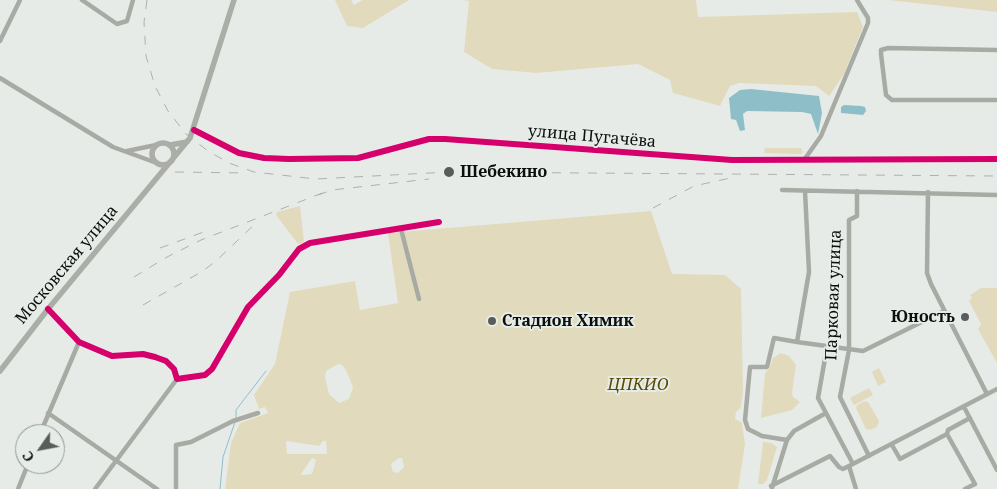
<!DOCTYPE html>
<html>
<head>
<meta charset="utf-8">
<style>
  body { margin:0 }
  #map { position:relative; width:997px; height:489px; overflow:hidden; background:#e7ebe8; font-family:"Noto Serif",serif }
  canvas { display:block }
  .north { position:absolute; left:15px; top:424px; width:50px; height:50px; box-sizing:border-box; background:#e6ece7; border:1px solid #8f9490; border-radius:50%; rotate:237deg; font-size:14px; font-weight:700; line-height:20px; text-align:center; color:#0d0f0d }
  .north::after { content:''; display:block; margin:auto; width:18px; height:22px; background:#595c5a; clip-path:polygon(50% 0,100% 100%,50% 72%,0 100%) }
</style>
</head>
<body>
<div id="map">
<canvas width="997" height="489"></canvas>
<div class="north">С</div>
</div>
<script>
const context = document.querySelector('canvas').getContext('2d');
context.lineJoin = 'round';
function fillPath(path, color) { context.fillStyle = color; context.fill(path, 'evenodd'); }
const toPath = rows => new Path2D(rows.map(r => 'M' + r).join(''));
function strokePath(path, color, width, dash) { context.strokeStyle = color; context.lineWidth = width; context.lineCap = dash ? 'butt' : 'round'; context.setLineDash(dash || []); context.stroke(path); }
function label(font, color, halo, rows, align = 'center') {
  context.font = font + ' "Noto Serif",serif'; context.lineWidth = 4; context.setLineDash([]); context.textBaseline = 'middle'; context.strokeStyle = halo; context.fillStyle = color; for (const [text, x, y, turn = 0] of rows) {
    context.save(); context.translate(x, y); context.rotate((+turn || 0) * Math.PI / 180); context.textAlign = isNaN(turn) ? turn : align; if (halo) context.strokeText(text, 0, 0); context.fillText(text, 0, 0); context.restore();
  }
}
fillPath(toPath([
  [335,0,351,0,354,5,363,0,409,0,363,28,347,26],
  [462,0,696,0,698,17,857,12,863,27,844,74,829,96,816,86,739,83,730,86,720,106,673,93,670,80,638,64,536,73,492,69,464,52,469,1],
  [888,0,997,0,997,12],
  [765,148,801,148,803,152,801,154,764,153],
  [300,206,304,242,298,244,276,215,277,212],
  [651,211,672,274,725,275,741,289,743,391,741,407,736,412,735,419,742,423,745,444,738,489,225,489,231,443,240,423,268,413,265,407,259,409,254,395,275,364,290,292,355,281,360,310,398,303,388,233],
  [338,364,342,365,347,372,353,387,349,399,339,403,329,394,325,377,326,371],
  [286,441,319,446,323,441,326,441,327,454,287,454],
  [312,458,316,460,312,474,302,475,301,474],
  [399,458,402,458,404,467,398,473,393,472,391,464],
  [981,288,997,288,997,363,978,329,981,324,969,301,972,298,970,295],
  [781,353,789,356,796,365,792,393,793,397,800,402,792,410,761,418,765,373,769,369,773,358],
  [879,368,886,382,878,386,872,372],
  [869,388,873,395,854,405,850,398],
  [865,401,868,402,879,421,877,427,870,430,866,429,856,408,857,405],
  [763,442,771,443,777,447,767,480,763,484,758,484]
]), '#e2dabc');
fillPath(toPath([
  [751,89,819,96,822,113,818,134,811,114,802,112,747,111,743,114,745,130,740,131,736,120,731,119,729,98,740,90],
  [844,105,861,106,865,107,866,111,863,115,841,113,841,107]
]), '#8ebfc8');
strokePath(toPath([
  [236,418,236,410,266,371],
  [220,489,223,457,235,422]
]), '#8ebfc8', 1);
strokePath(toPath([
  [82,0,117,24,127,21,133,0],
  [0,41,20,0],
  [997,50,888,48,881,50,881,54,886,95,892,100,997,100],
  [0,78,113,147,154,162],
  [194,130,239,153,264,158,289,159,358,158,429,139,445,139,732,160,997,159],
  [127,151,156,145],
  [804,160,821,136,868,23,868,18,857,0],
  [782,190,997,195],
  [857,191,857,216,849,220,849,350,840,397,869,456],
  [928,192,927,273,931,284,987,394],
  [401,229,419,299],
  [48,309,79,342,112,356,143,354,155,357,166,361,174,369,177,379,205,375,212,369,248,307,279,275,299,249,310,243,439,222],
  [797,342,863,351,944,311],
  [964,407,997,470],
  [48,413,157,489],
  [826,413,818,398,827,347],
  [40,434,79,342],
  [947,434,948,430,970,418],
  [787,440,762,436,748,429,745,420,750,367,767,367,774,338,797,342,809,272,805,191],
  [892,445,900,459,947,434,975,484,965,489],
  [849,466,856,489],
  [771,486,830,456,839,467,843,469,849,466,997,389],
  [772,488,787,440,794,431,826,413,853,464],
  [18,489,28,464],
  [95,489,177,379],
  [176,489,176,445,191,442,233,421,258,413]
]), '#a8aba4', 4.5);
strokePath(toPath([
  '152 154a11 11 0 1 1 22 0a11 11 0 1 1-22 0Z',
  [170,145,187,142],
  [0,371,48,309,190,138,234,0]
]), '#abaea7', 5.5);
strokePath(toPath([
  [147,0,144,22,146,56,155,86,168,111,186,134,208,151,229,163,254,172,316,179,449,172,997,176],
  [175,172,247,173],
  [318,195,332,190,429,179],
  [653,208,694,186,735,177],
  [160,248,209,230],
  [134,277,167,257,201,240,325,192],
  [143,305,203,271,217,260,257,222]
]), '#adb0ac', 1, [9, 9]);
strokePath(toPath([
  [194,130,239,153,264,158,289,159,358,158,429,139,445,139,732,160,997,159],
  [48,309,79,342,112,356,143,354,155,357,166,361,174,369,177,379,205,375,212,369,248,307,279,275,299,249,310,243,439,222]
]), '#d6006c', 6);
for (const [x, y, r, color] of [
  [449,172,6,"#595c5a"],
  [965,317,5,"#595c5a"],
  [492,321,5,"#595c5a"]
]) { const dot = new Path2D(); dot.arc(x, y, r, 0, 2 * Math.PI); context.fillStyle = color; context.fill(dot); strokePath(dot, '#e6ece7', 2); }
label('16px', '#0d0f0d', '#e6ece7', [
  ["улица Пугачёва",592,137,5],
  ["Московская улица",67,265,-50],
  ["Парковая улица",834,295,-88]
]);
label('bold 16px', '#0d0f0d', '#e6ece7', [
  ["Шебекино",460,172],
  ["Юность",955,317,"right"],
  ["Стадион Химик",502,321]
], 'left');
label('italic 16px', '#5a4803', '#e6ece7', [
  ["ЦПКИО",638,385]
]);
</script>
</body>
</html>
